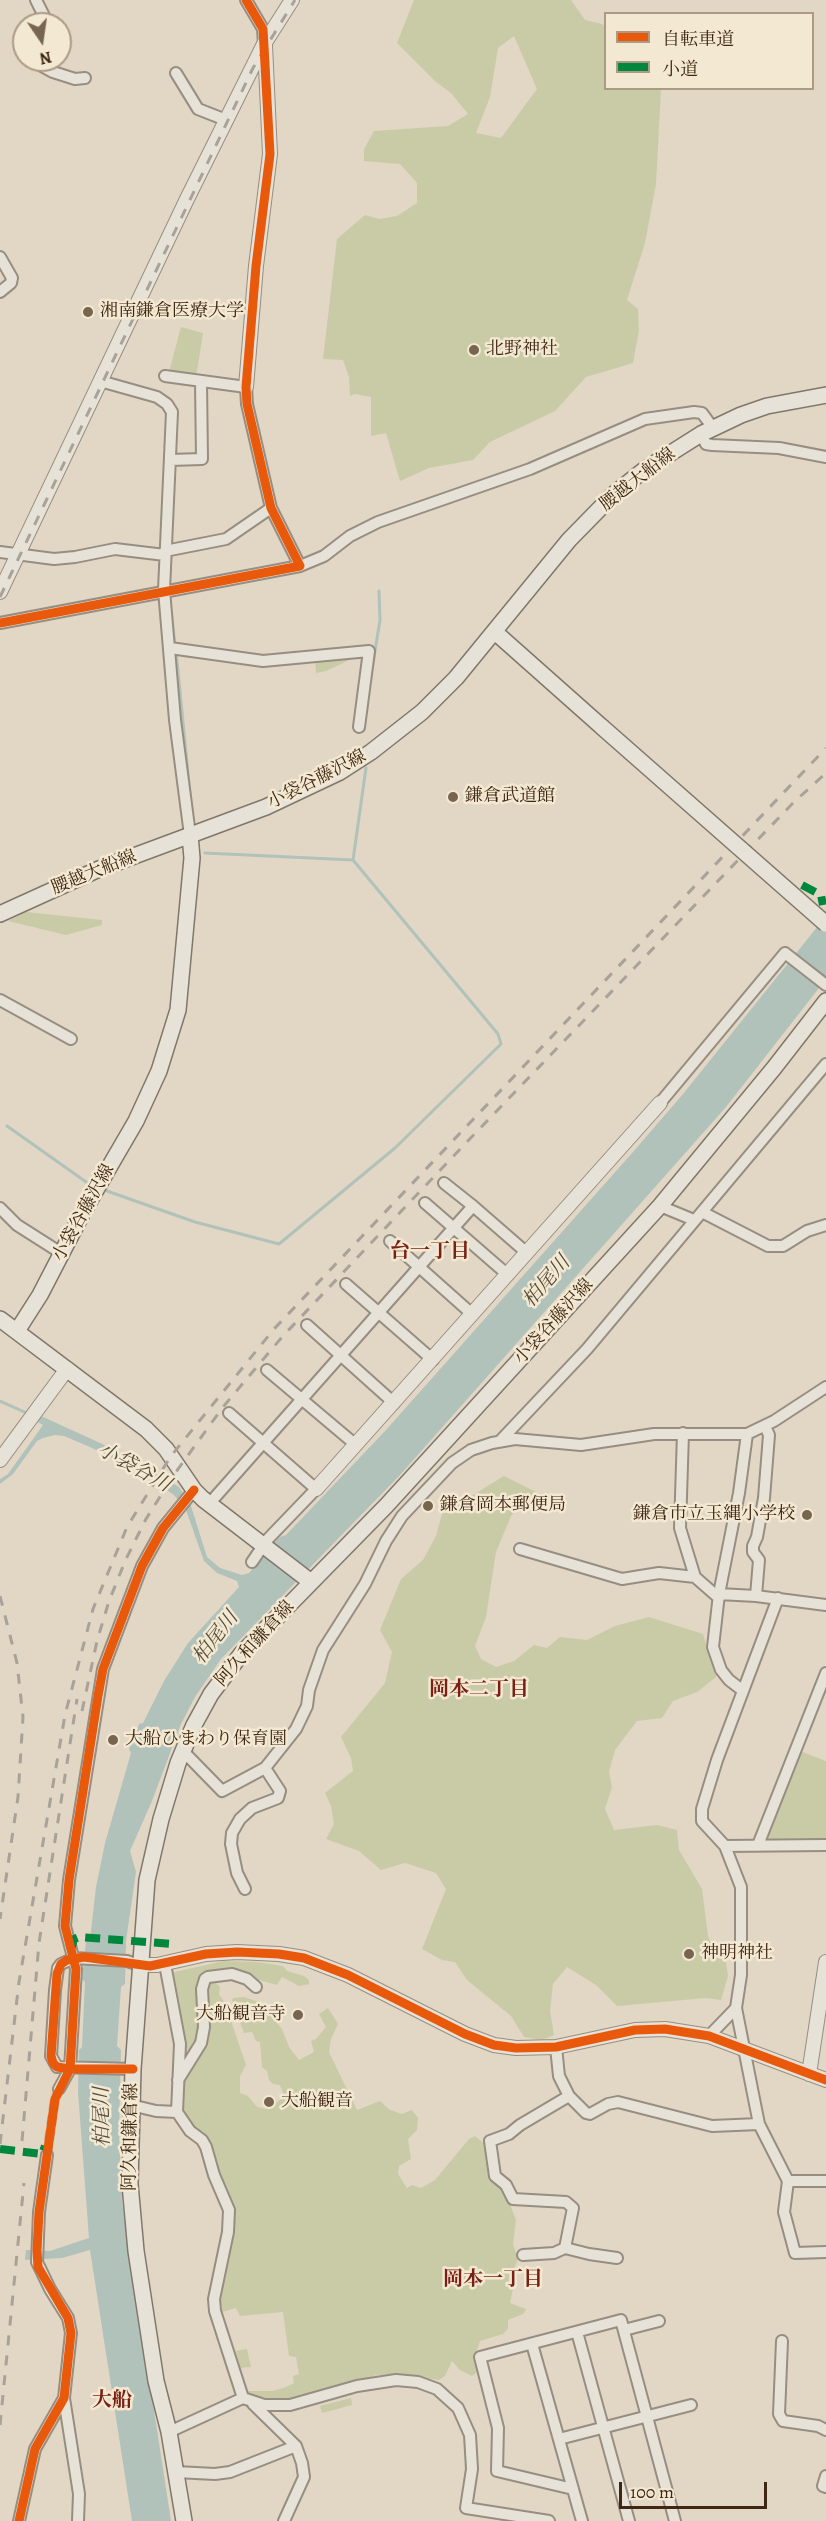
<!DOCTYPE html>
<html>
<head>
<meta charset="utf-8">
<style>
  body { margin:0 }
  #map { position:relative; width:826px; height:2521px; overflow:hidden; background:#e1d7c4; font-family:Alegreya,"Noto Serif JP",serif }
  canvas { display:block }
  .legend { position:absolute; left:604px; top:12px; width:210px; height:78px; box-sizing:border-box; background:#f3e8d1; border:2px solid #ab9b85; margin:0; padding:8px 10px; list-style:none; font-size:18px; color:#3f2712 }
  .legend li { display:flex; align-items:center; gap:12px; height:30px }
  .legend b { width:30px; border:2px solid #ab9b85 }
  .north { position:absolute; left:12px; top:12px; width:60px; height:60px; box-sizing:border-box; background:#f3e8d1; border:2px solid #ab9b85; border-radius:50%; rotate:167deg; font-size:16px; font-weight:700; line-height:24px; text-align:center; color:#3f2712 }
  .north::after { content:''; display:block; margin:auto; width:21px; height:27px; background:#786550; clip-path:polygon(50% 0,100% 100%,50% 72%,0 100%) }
  .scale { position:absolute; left:619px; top:2482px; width:148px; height:27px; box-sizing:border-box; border:3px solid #3f2712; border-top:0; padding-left:8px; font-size:18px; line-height:21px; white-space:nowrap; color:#3f2712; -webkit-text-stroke:4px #f3e8d1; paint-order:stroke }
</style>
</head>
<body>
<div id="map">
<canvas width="826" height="2521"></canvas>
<ul class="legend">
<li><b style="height:8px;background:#e8590c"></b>自転車道</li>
<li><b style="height:8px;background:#00873e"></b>小道</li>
</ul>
<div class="north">N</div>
<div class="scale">100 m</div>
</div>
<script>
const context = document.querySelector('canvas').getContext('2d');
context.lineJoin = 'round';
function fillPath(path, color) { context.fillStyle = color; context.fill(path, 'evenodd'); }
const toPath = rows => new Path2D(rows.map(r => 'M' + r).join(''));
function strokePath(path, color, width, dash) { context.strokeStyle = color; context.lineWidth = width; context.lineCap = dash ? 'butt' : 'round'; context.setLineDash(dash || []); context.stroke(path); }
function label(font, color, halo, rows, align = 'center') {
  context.font = font + ' Alegreya,"Noto Serif JP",serif'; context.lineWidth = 5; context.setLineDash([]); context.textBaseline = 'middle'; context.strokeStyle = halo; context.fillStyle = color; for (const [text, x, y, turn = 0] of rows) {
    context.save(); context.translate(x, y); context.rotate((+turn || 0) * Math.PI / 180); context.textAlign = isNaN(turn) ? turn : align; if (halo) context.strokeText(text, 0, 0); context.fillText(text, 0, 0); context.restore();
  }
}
fillPath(toPath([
  [414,0,571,0,585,20,602,24,605,27,606,88,661,89,656,184,645,243,627,300,638,309,639,330,633,363,586,377,555,411,490,442,473,460,429,468,400,481,386,433,371,436,371,397,355,394,350,396,349,377,343,360,323,359,337,239,365,215,379,219,397,216,417,203,417,183,400,164,364,161,364,149,374,131,448,126,468,114,451,93,435,81,397,43],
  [514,36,537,89,501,138,476,133,490,97,498,48],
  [181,327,203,333,196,378,169,372],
  [362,654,326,671,316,673,315,659],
  [26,912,102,920,102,925,66,935,8,921],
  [504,1476,536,1492,511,1516,496,1552,486,1617,475,1646,481,1659,496,1667,514,1661,534,1645,547,1648,560,1637,587,1640,615,1626,649,1617,703,1634,716,1677,697,1692,673,1701,662,1718,637,1721,615,1750,609,1772,612,1787,605,1809,614,1830,657,1825,677,1830,679,1850,702,1889,708,1936,714,1950,724,1948,728,1976,721,2000,706,1998,617,2006,596,1985,567,1967,553,1984,550,2011,554,2035,542,2040,524,2037,511,2016,467,1980,455,1962,442,1960,422,1949,446,1889,436,1873,405,1863,381,1870,359,1851,326,1839,334,1824,331,1806,325,1793,353,1771,351,1758,341,1737,385,1683,392,1652,380,1630,401,1579,423,1560,436,1536,442,1514],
  [800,1751,826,1761,826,1842,768,1841,766,1838],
  [224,1961,257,1962,283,1966,287,1971,304,1976,309,1980,309,1984,299,1986,282,1977,277,1985,248,1977,213,1980,220,1987,219,1994,225,2003,246,2065,240,2076,240,2093,248,2096,257,2107,266,2109,285,2097,280,2085,273,2084,269,2080,267,2071,262,2067,260,2042,256,2041,252,2032,244,2033,232,2001,233,1998,244,1997,259,2002,282,2029,289,2047,299,2060,314,2052,311,2041,316,2039,326,2027,319,2014,328,2008,338,2024,331,2039,329,2052,357,2110,380,2101,390,2110,402,2114,412,2110,418,2118,417,2130,408,2139,411,2159,399,2166,398,2174,407,2188,412,2185,421,2188,435,2180,469,2139,475,2136,487,2146,516,2220,513,2244,518,2259,513,2271,515,2279,510,2303,526,2309,523,2314,508,2320,508,2329,503,2334,480,2341,477,2350,480,2370,472,2376,460,2370,452,2361,445,2376,439,2380,397,2374,377,2375,298,2399,267,2401,248,2396,246,2391,273,2391,286,2387,294,2383,293,2376,299,2374,296,2357,289,2356,283,2312,240,2316,236,2308,222,2312,219,2309,218,2297,232,2210,191,2127,181,2112,170,1973],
  [247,2349,251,2367,240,2368,236,2351],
  [351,2398,352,2405,322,2413,320,2406]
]), '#c9cba7');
fillPath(toPath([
  [826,916,826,979,726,1107,400,1475,221,1659,195,1697,181,1724,152,1801,130,1851,136,1872,126,1941,125,1984,121,1987,117,2046,121,2050,119,2133,122,2202,171,2521,132,2521,90,2250,62,2258,25,2260,26,2250,50,2251,89,2238,78,2092,79,2050,82,2047,85,1982,82,1979,86,1942,90,1940,96,1887,105,1843,131,1753,129,1749,139,1724,143,1723,164,1681,188,1643,239,1587,237,1581,217,1573,204,1561,186,1510,174,1495,139,1471,90,1447,64,1436,55,1435,43,1438,37,1441,13,1474,0,1484,0,1479,8,1474,43,1425,27,1416,30,1411,98,1442,143,1464,179,1487,191,1506,207,1557,220,1568,242,1575,249,1573,260,1560,261,1556,280,1537,286,1535,386,1430,633,1152,683,1094]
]), '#b1c2bb');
strokePath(toPath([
  [171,610,175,645],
  [176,651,190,794],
  [371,676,380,620,379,591],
  [205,853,353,860],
  [7,1126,89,1184],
  [107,1191,195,1222,279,1244,395,1148,501,1044,498,1034,353,860,366,768],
  [0,1401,29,1414]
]), '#b1c2bb', 3);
strokePath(toPath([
  [47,2155,55,2099,59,2089]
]), '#c1b4a0', 10, [10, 5]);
const minor = toPath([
  [36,0,48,24],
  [246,0,263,29,264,44],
  [38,60,42,66,53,72,75,79,85,78],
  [176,73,198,109,226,120],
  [0,257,12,278,11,283,0,292],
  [100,381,157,397,167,404,172,412,164,590,175,720,190,835],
  [701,434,706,444,712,445,779,448,826,457],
  [170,460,202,459,201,382],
  [165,551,226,539,271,508],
  [0,552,54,559,75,557,115,549,165,555],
  [300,566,324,556,350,536,378,522,530,469,645,419,694,412,702,413,713,428],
  [0,623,300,566,271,508,247,404,246,387,165,376],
  [170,648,263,661,369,651,359,727],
  [0,1000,71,1039],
  [660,1103,785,953,826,985],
  [444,1183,473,1206],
  [425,1203,508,1275],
  [660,1206,694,1220],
  [0,1208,17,1225,61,1253],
  [702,1212,768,1246,783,1246,807,1231,826,1225],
  [390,1241,472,1314],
  [346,1284,433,1360],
  [307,1325,394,1403],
  [267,1370,356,1445],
  [229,1413,316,1489,267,1540,252,1562],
  [683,1433,680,1528,695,1577,719,1598],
  [501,1440,587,1349,826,1064],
  [209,1504,473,1206,527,1253],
  [520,1549,622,1579,659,1573,695,1577],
  [719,1594,756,1596,826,1605],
  [756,1596,759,1560,753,1552,753,1546,757,1537,764,1498,769,1435,765,1426],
  [778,1598,717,1760,702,1809,702,1821,725,1846,741,1887,741,1975,736,2008,759,2124,788,2181,826,2181],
  [742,1690,729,1680,721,1670,713,1647,719,1594,739,1493,747,1434],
  [183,1751,222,1791,265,1768,296,1729,307,1706,309,1690,323,1650,365,1584,386,1541,402,1516,452,1463,471,1450,492,1443,515,1439,581,1445,654,1434,747,1434,774,1421,826,1387],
  [758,1845,826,1673],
  [725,1846,826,1845],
  [245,1889,237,1873,231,1844,232,1833,240,1819,252,1808,278,1798,280,1791,265,1768],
  [165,1964,180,2044,177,2112],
  [709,2036,736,2008],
  [556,2047,559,2076,569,2096,586,2113,590,2114,608,2104,618,2102,712,2126,759,2124],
  [133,2069,57,2067,51,2056,55,1990,58,1968,61,1964,74,1958,127,1961,139,1965],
  [178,2080,201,2043,204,2027,202,1989,205,1979,208,1977,232,1974,247,1979,256,1987],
  [59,2089,70,2069,76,1969,65,1926,69,1880,103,1669,142,1566,163,1528,194,1490],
  [131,2105,156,2111,177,2112,190,2131,202,2140,206,2147,214,2175,229,2210,228,2232,214,2299,215,2311,243,2398,264,2405,290,2405,357,2386,396,2380,418,2382,437,2389,458,2408,470,2435,472,2469,466,2508,549,2521],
  [788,2181,784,2212,795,2253,826,2252],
  [565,2248,589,2254,617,2258],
  [523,2255,554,2253,565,2248,573,2208,566,2202,513,2199,506,2185,495,2176,490,2141,509,2134,520,2125,569,2096],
  [624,2330,659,2321],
  [577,2332,629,2521],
  [782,2341,779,2414,783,2421,818,2426,826,2430],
  [532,2344,582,2521],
  [64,2398,79,2494,78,2521],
  [253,2404,296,2446,302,2463,304,2477,284,2521],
  [169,2432,243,2398],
  [559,2439,691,2405],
  [176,2472,215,2474,230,2472,296,2446],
  [826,2476,823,2486,826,2487],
  [573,2489,497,2471,498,2428,480,2357,621,2320,675,2521],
  [19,2521,35,2449,64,2398,71,2333,68,2318,50,2289,37,2262,39,2212,47,2155]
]);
const tertiary = toPath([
  [246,387,256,266,270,154,265,45],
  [0,592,187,199,264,44,292,0],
  [0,1460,67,1369],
  [316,1489,660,1103],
  [139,1965,157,1965,206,1954,237,1952,279,1954,304,1958,348,1975,465,2034,494,2045,516,2048,556,2047,635,2030,665,2029,709,2036,826,2080],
  [809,2074,826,1962]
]);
const secondary = toPath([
  [495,632,602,727],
  [0,914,99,869,266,807,340,772,371,752,422,712,456,678,569,540,614,494,644,470,701,434,741,415,767,406,826,395],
  [0,1319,146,1429,166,1449,194,1490,203,1499,311,1582],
  [17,1331,40,1295,82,1214,136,1121,159,1071,178,1010,192,858,190,835],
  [184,2521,169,2432,156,2381,136,2251,130,2184,133,2069,147,1880,161,1819,178,1763,194,1725,211,1694,242,1653,386,1506,660,1206,774,1068,826,1001]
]);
strokePath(minor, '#978e81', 14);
strokePath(tertiary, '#978e81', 16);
strokePath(secondary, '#80776a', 18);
strokePath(minor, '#e7e2d8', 10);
strokePath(tertiary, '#e7e2d8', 14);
strokePath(secondary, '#e7e2d8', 15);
strokePath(toPath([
  [0,597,253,68,295,0],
  [0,1596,17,1663,23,1717,18,1797,0,1919],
  [82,1711,97,1641,109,1601,126,1559,146,1519,173,1476,223,1407,282,1337,463,1146,794,802,826,773],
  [22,2141,39,1943,77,1699],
  [0,2144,19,1982,65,1715,93,1609,127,1527,171,1456,274,1329,826,748],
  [0,2425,24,2183]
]), '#a9a299', 3, [10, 10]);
const secondaryBridge = toPath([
  [602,727,826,924]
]);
strokePath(secondaryBridge, '#80776a', 18, []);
strokePath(secondaryBridge, '#e7e2d8', 15);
strokePath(toPath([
  [802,885,821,895,823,905],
  [71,1950,74,1939,79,1937,173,1944],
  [0,2149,42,2154,45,2146]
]), '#00873e', 8, [15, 8]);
strokePath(toPath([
  [0,623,300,566,271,508,247,404,246,387,256,266,270,154,263,29,246,0],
  [133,2069,70,2069,57,2067,53,2063,51,2056,57,1974,61,1964,67,1960,84,1957,150,1966,206,1954,237,1952,279,1954,304,1958,348,1975,465,2034,494,2045,516,2048,556,2047,635,2030,665,2029,709,2036,826,2080],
  [19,2521,35,2449,64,2398,71,2333,68,2318,38,2267,37,2250,39,2212,55,2099,70,2069,76,1969,65,1926,69,1880,98,1696,103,1669,142,1566,163,1528,194,1490]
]), '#e8590c', 9);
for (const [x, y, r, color] of [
  [88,312,6,"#786550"],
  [474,350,6,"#786550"],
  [453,797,6,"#786550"],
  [428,1506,6,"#786550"],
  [807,1515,6,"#786550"],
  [113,1740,6,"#786550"],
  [689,1954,6,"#786550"],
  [298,2015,6,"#786550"],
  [269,2102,6,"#786550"]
]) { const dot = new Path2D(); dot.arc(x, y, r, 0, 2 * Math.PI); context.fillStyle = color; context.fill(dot); strokePath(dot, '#f3e8d1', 2); }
label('18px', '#3f2712', '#f3e8d1', [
  ["湘南鎌倉医療大学",100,312],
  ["北野神社",486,350],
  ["鎌倉武道館",465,797],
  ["鎌倉岡本郵便局",440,1506],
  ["鎌倉市立玉縄小学校",795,1515,"right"],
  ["大船ひまわり保育園",125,1740],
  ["神明神社",701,1954],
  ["大船観音寺",286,2015,"right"],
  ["大船観音",281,2102]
], 'left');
label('18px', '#3f2712', '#f3e8d1', [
  ["腰越大船線",638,480,-38],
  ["小袋谷藤沢線",317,780,-27],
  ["腰越大船線",94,873,-22],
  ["小袋谷藤沢線",84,1213,-61],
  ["小袋谷藤沢線",554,1322,-48],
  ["阿久和鎌倉線",255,1644,-48],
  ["阿久和鎌倉線",131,2137,-89]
]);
label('bold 20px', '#7a1f14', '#f3e8d1', [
  ["台一丁目",430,1252],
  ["岡本二丁目",479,1690],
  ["岡本一丁目",493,2280],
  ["大船",112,2401]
]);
label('italic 20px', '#564c3b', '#f3e8d1', [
  ["柏尾川",547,1282,-49],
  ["小袋谷川",134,1468,29],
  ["柏尾川",216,1638,-52],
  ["柏尾川",103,2117,-91]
]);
</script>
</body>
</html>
